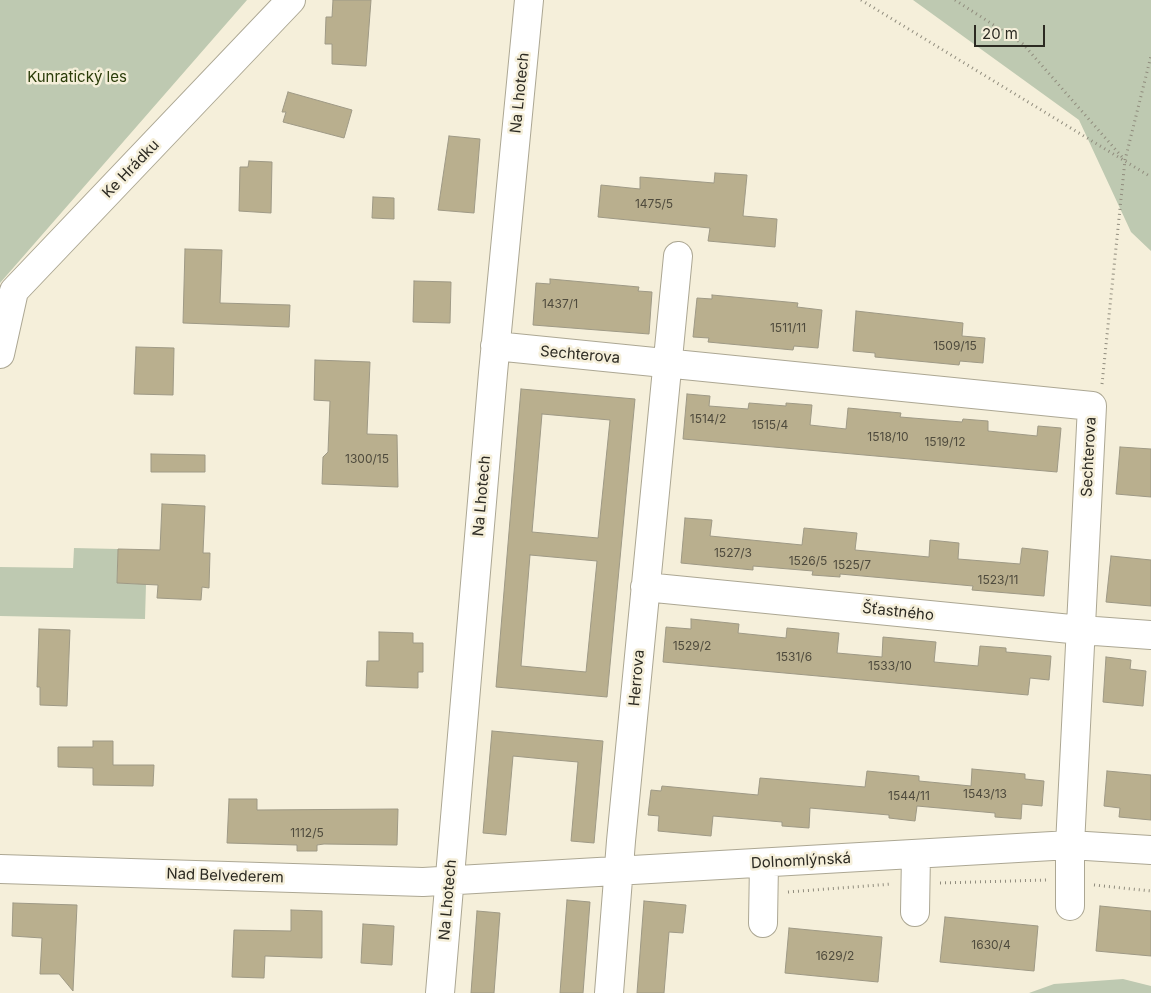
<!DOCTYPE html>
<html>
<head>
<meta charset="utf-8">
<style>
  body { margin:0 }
  #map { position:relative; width:1151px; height:993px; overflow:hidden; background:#f5efda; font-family:Inter,sans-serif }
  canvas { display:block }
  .scale { position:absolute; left:974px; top:25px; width:71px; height:22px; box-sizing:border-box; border:2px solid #2c2a22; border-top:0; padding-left:6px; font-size:15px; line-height:18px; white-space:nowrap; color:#2c2a22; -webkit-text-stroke:4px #f5efda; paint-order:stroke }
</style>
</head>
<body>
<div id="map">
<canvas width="1151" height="993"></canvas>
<div class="scale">20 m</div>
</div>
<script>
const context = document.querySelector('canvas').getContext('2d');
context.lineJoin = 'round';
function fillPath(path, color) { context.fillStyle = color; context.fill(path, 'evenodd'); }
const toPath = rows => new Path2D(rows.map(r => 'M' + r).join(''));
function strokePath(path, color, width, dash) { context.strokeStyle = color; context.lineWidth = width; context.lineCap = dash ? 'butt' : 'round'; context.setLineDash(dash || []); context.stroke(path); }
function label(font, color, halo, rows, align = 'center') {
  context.font = font + ' Inter,sans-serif'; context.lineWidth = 5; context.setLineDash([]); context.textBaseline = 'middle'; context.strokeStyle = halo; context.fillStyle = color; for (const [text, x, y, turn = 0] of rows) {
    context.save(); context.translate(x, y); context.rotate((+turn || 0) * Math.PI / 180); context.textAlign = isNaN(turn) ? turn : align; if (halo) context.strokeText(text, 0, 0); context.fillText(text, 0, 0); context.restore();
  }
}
fillPath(toPath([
  [0,0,247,0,0,283],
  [913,0,1151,0,1151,251,1131,232,1079,120],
  [74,548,118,549,117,583,146,584,145,619,0,616,0,567,73,568],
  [1123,979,1151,986,1151,993,1029,993,1054,984]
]), '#bec9b1');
const building = toPath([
  [333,0,371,0,366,66,332,64,332,44,325,44,326,17,332,17,333,0],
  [288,92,352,110,344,138,283,122,286,112,282,112,288,92],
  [449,136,480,139,474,213,438,210,449,136],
  [249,161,272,162,271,213,239,211,240,167,248,167,249,161],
  [715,173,747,175,743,216,777,219,775,247,708,241,710,228,598,217,601,185,640,189,640,177,714,183,715,173],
  [373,197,394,198,394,219,372,218,373,197],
  [185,249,222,250,220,303,290,305,289,327,183,323,185,249],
  [550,279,639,287,638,291,652,292,649,334,533,325,536,283,550,284,550,279],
  [414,281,451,282,450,323,413,322,414,281],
  [712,295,798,303,797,307,822,310,818,348,794,346,793,350,708,342,709,338,693,337,697,298,712,299,712,295],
  [856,311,963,323,962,336,985,338,983,363,960,361,959,365,875,357,875,353,853,351,856,311],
  [136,347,174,348,173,395,134,394,136,347],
  [315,360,370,362,367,434,397,435,398,487,322,484,323,457,328,452,330,401,314,400,315,360],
  [521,389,635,399,607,697,496,687,521,389],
  [542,414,610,420,598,538,532,532,542,414],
  [530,555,597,561,586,672,521,666,530,555],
  [687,394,710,396,709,406,748,409,749,403,786,406,786,403,812,405,810,425,846,429,848,408,901,413,900,417,962,422,963,419,988,421,988,431,1037,436,1038,426,1061,428,1057,472,683,439,687,394],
  [1120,447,1151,449,1151,497,1116,494,1120,447],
  [151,454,205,455,205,472,151,472,151,454],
  [162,504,205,506,203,553,210,553,209,588,202,587,201,600,157,598,158,585,117,583,118,549,160,550,162,504],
  [685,518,712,520,710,536,802,545,804,528,857,533,855,550,929,557,930,540,959,543,958,559,1020,564,1022,548,1048,551,1044,596,972,590,973,586,840,574,840,577,812,575,813,571,753,566,753,570,681,563,685,518],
  [1111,556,1151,560,1151,606,1106,602,1111,556],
  [691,619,739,624,738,633,786,638,787,628,839,633,837,653,882,657,883,637,936,642,934,662,978,666,980,646,1006,648,1006,652,1051,656,1049,680,1030,678,1028,695,663,662,666,627,691,629,691,619],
  [39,629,70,630,67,706,40,705,40,687,37,687,39,629],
  [379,632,413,633,413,643,423,643,423,672,418,672,418,688,366,686,367,661,379,661,379,632],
  [1106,657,1131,660,1130,669,1146,671,1143,706,1103,702,1106,657],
  [492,731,603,741,594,843,571,841,578,762,544,759,513,756,506,835,483,833,492,731],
  [93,741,113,741,113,765,154,765,153,786,93,785,93,768,58,767,58,747,93,747,93,741],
  [972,769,1025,774,1025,779,1044,781,1042,806,1022,804,1021,819,995,817,995,813,917,806,915,821,889,818,889,815,810,808,809,828,782,826,782,822,713,816,711,836,658,831,659,816,648,815,651,790,661,791,662,786,758,795,760,778,865,787,867,771,919,776,919,781,971,786,972,769],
  [1107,771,1151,775,1151,820,1119,817,1120,808,1104,806,1107,771],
  [229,799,257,799,257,810,398,809,397,845,324,844,317,845,317,851,297,851,297,845,227,843,229,799],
  [567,900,590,902,583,993,560,993,567,900],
  [644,901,686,905,683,933,669,932,664,993,637,993,644,901],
  [13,903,77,905,73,991,59,974,40,974,42,938,12,936,13,903],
  [1100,906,1151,911,1151,956,1096,951,1100,906],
  [291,910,322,911,322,958,265,956,264,978,232,977,234,930,291,931,291,910],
  [477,911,500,913,494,993,471,993,477,911],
  [945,917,1038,926,1034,971,940,962,945,917],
  [363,924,394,926,392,965,361,963,363,924],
  [789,928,882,937,878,982,785,973,789,928]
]);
fillPath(building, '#b9af8e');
strokePath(building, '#9e9985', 1);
const minor = toPath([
  [495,346,1092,406,1070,845,1070,906],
  [0,354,14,291,291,0],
  [645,587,1081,630,1151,635],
  [0,869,423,882,1070,845,1151,850],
  [915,912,916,854],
  [763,923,764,863],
  [440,993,493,373,529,0],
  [609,993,621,841,678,256]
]);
strokePath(minor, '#aca793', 30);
strokePath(toPath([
  [861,0,1151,177],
  [955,0,1023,44,1122,157],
  [1102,384,1125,160,1151,56],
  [940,883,1046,880],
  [1094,885,1151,891],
  [788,892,892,884]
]), '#908c7d', 3, [1, 4]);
strokePath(minor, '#fff', 28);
label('12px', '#4f4b3d', null, [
  ["1475/5",654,204],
  ["1437/1",560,304],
  ["1511/11",788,328],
  ["1509/15",955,346],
  ["1514/2",708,419],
  ["1515/4",770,425],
  ["1518/10",888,437],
  ["1519/12",945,442],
  ["1300/15",367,459],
  ["1527/3",733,553],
  ["1526/5",808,561],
  ["1525/7",852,565],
  ["1523/11",998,580],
  ["1529/2",692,646],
  ["1531/6",794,657],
  ["1533/10",890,666],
  ["1543/13",985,794],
  ["1544/11",909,796],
  ["1112/5",307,833],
  ["1630/4",991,945],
  ["1629/2",835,956]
]);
label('15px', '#2a3c09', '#f5efda', [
  ["Kunratický les",77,77]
]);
label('15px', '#2c2a22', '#f5efda', [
  ["Na Lhotech",520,93,-84],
  ["Ke Hrádku",131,169,-46],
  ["Sechterova",580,355,5],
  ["Sechterova",1089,457,-87],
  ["Na Lhotech",482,496,-85],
  ["Šťastného",898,612,6],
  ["Herrova",637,678,-85],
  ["Dolnomlýnská",801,861,-3],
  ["Nad Belvederem",225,876,2],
  ["Na Lhotech",448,900,-85]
]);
</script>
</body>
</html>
